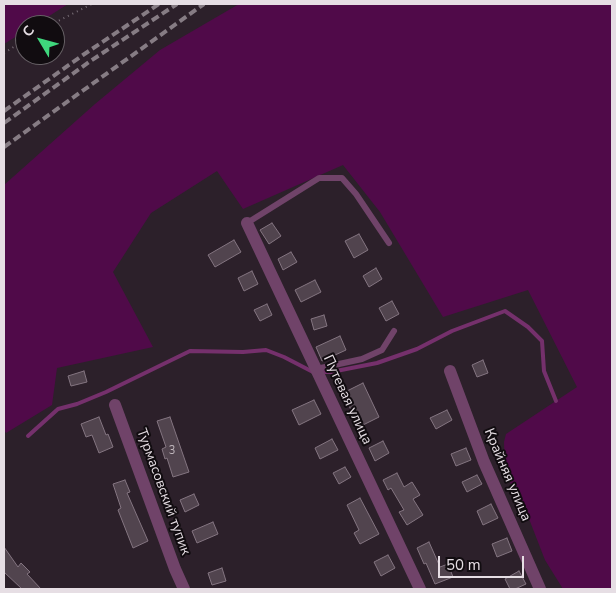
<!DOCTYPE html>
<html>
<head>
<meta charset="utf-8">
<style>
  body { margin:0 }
  #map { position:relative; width:616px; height:593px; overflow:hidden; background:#2c202a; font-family:"Nunito Sans",sans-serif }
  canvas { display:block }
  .frame { position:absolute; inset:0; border:5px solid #e6dee4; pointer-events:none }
  .north { position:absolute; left:15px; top:15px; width:50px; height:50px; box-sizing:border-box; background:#110c10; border:1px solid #666065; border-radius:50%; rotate:307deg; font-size:14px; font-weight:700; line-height:20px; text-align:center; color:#e6dee4 }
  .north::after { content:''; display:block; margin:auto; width:18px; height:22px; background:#3fd77d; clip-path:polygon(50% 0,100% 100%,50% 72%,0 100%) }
  .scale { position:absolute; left:438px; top:556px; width:86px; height:22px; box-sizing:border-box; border:2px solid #e6dee4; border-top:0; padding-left:6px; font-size:15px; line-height:18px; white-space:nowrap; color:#e6dee4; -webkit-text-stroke:4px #110c10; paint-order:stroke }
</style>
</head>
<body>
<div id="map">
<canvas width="616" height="593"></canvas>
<div class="frame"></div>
<div class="north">С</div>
<div class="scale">50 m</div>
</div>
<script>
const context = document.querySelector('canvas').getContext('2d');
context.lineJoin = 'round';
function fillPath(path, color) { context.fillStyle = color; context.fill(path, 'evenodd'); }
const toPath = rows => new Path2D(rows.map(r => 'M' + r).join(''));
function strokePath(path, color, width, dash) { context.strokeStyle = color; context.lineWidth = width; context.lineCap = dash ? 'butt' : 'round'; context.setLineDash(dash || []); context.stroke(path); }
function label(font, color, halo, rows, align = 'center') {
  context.font = font + ' "Nunito Sans",sans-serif'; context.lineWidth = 4; context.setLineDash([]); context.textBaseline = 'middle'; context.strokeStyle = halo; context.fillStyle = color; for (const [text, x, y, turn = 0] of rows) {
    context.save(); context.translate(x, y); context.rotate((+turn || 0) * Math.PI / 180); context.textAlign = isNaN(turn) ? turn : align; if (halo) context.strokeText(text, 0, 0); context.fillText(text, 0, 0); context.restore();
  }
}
fillPath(toPath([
  [5,4,68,4,35,25,25,25,25,31,4,44,4,5],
  [239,4,612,4,612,589,563,589,545,560,524,506,505,474,504,442,506,434,577,387,528,290,443,317,380,212,343,165,243,209,217,171,151,213,113,272,153,347,57,368,52,405,6,433,4,430,4,185,95,104,160,50]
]), '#500a49');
strokePath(toPath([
  [320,372,331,372,377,363,417,349,452,331,505,311,528,327,542,341,544,371,556,401],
  [28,436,58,409,77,404,106,392,190,351,243,352,266,350,284,357,313,372]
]), '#75306c', 4);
const building = toPath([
  [272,223,281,236,269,244,260,230,272,223],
  [359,234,368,250,354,258,345,241,359,234],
  [234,240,241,252,215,267,208,255,234,240],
  [291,252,297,262,283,270,278,259,291,252],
  [376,268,382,279,369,287,363,276,376,268],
  [252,271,258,284,244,291,238,278,252,271],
  [315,280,321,292,301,302,295,290,315,280],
  [392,301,399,314,386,321,379,308,392,301],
  [267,304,272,315,260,321,254,310,267,304],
  [324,315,327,326,314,330,311,319,324,315],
  [340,336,346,350,322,361,316,347,340,336],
  [483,360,488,373,477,377,472,365,483,360],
  [84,371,87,382,71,386,68,376,84,371],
  [363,383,379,417,359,427,343,393,363,383],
  [314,400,321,414,299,425,292,410,314,400],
  [447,410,452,420,436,429,430,418,447,410],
  [99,417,106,435,108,434,113,447,99,453,92,435,86,437,81,424,99,417],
  [170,417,189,472,173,477,167,458,165,459,162,449,166,447,157,421,170,417],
  [332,439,338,450,320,459,315,448,332,439],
  [383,441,389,453,375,461,369,448,383,441],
  [466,448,471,460,456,466,451,454,466,448],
  [345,467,351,477,339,484,333,473,345,467],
  [397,473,404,487,412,482,420,495,413,499,423,515,407,525,399,512,404,510,391,488,388,490,383,480,397,473],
  [477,475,482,484,467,492,462,482,477,475],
  [125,480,130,492,127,493,148,541,133,548,118,510,121,508,113,484,125,480],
  [194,494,199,505,185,512,180,500,194,494],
  [360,498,379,534,360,544,354,533,359,530,347,505,360,498],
  [491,504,498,518,483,525,477,511,491,504],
  [213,522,218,534,197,543,192,531,213,522],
  [507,538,512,551,497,557,492,544,507,538],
  [429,542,440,567,448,564,453,577,435,584,426,563,424,564,417,548,429,542],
  [4,547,18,567,21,563,30,572,27,574,41,589,22,589,4,572,4,547],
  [388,555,395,568,381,576,374,562,388,555],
  [222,568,226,581,212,585,208,573,222,568],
  [519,571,526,584,515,589,510,589,505,579,519,571]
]);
fillPath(building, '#51444e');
strokePath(building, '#847581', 1);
strokePath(toPath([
  [50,25,92,4],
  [4,53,25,40]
]), '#766b74', 2, [1, 4]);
strokePath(toPath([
  [247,223,319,178,342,178,356,194,389,243],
  [316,369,362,359,382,350,394,331]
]), '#704369', 6);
strokePath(toPath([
  [247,223,420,589],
  [450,371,484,462,540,589],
  [115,405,175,569,184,589]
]), '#704369', 12);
strokePath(toPath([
  [4,111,83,55,159,4],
  [4,123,89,62,177,4],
  [4,147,204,4]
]), '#867c84', 4, [8, 4]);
label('11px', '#c1b8be', null, [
  ["3",172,451]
]);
label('14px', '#e6dee4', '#110c10', [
  ["Путевая улица",347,400,65],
  ["Крайняя улица",507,475,67],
  ["Турмасовский тупик",163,492,70]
]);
</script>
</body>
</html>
